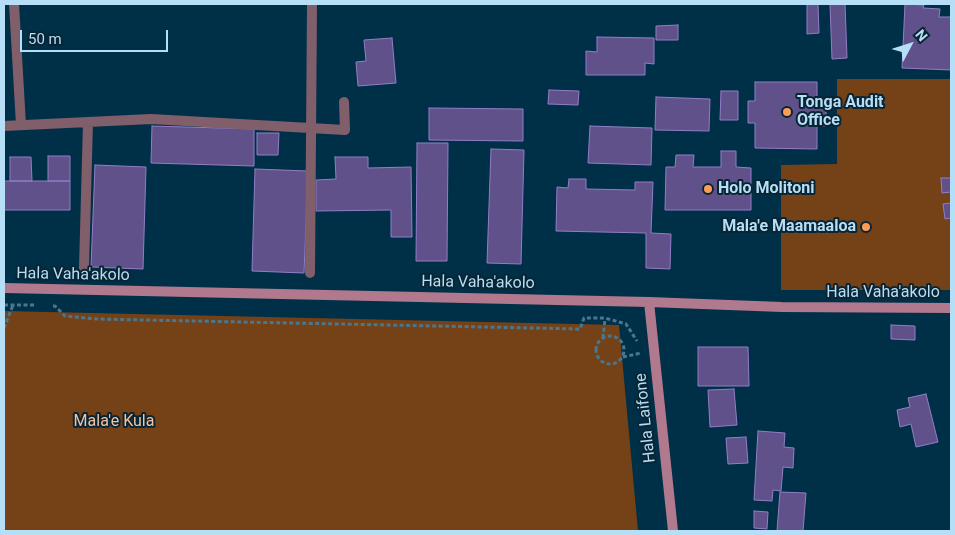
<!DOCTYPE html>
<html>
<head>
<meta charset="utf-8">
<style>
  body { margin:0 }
  #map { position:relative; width:955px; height:535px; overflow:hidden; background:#003047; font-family:Roboto,sans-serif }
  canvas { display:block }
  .frame { position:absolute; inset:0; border:5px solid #b6def6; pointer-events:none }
  .north { position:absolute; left:885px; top:20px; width:50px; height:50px; -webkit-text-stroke:4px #092534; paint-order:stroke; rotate:50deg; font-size:14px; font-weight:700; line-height:20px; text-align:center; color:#b6def6 }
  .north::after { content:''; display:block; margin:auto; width:18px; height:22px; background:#b6def6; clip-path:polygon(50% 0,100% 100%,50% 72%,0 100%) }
  .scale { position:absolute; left:20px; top:30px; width:148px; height:22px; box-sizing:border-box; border:2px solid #b6def6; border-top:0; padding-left:6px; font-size:15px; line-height:18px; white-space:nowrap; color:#b6def6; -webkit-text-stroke:4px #092534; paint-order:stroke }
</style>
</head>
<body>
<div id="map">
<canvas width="955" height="535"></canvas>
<div class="frame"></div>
<div class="north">N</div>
<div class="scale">50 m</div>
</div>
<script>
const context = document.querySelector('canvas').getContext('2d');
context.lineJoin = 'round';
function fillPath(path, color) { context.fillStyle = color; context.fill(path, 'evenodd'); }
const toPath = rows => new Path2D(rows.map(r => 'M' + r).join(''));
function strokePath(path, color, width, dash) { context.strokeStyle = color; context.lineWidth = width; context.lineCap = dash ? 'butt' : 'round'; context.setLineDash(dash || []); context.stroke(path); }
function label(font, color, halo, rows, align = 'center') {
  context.font = font + ' Roboto,sans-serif'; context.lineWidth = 4; context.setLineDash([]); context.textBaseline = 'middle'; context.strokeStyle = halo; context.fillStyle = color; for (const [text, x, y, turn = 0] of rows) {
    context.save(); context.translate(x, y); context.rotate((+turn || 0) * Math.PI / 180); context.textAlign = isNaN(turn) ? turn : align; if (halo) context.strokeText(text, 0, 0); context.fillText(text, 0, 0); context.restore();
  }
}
fillPath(toPath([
  [837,79,951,79,951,290,781,290,781,165,837,164],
  [4,311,619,325,638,531,4,531]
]), '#754117');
const building = toPath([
  [807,4,818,4,819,33,807,34,807,4],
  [830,4,845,4,847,58,832,59,830,4],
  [905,4,924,5,923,8,940,9,939,17,951,17,951,70,902,68,905,4],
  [678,25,678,40,656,40,656,26,678,25],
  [597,37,654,38,654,64,645,63,645,75,586,75,586,51,597,52,597,37],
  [392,38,396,83,358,86,356,62,366,61,364,40,392,38],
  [755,82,817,82,817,99,826,99,826,126,817,126,817,149,755,148,755,123,748,123,748,101,755,101,755,82],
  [549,90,579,91,578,105,548,104,549,90],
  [721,91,738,91,738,120,720,120,721,91],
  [656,97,710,99,709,131,655,130,656,97],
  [429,108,523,109,523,141,429,140,429,108],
  [152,126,254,129,254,166,151,163,152,126],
  [590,126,652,128,651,165,588,163,590,126],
  [257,133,279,133,278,155,257,155,257,133],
  [417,143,448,143,447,261,416,261,417,143],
  [491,149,524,150,521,264,487,263,491,149],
  [721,151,736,151,736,167,751,168,751,210,665,210,666,167,675,167,676,155,694,155,693,167,721,167,721,151],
  [48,156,70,156,70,181,48,181,48,156],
  [10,157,31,157,32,181,10,181,10,157],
  [335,157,368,157,368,168,411,167,412,237,391,237,391,210,316,211,316,180,336,179,335,157],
  [95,165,146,167,143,269,91,267,95,165],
  [255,169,308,171,304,273,252,271,255,169],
  [941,178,951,178,951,192,942,193,941,178],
  [569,179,586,179,586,189,635,190,635,182,653,182,651,233,671,234,670,269,646,268,646,233,556,231,557,187,568,188,569,179],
  [4,181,70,181,70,210,4,210,4,181],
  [951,203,951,218,945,219,943,204,951,203],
  [891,325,915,326,915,340,891,339,891,325],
  [698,347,748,347,749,386,698,386,698,347],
  [734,389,737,425,710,427,708,390,734,389],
  [926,394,938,442,916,447,911,424,900,427,897,410,910,407,908,398,926,394],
  [758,431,785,433,784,447,794,448,793,468,783,467,781,491,773,490,772,501,754,500,758,431],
  [746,437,748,463,728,464,726,438,746,437],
  [780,492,806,493,803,531,777,531,780,492],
  [754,511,768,512,767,529,754,528,754,511]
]);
fillPath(building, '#61518a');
strokePath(building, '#917ec6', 1);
strokePath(toPath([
  [4,305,35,305],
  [53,306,55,306,65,316,96,319,580,329,584,318,605,318,626,324,637,341],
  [4,328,13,305],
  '596 350a14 14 0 1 1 28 0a14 14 0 1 1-28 0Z',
  [603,338,605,319],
  [623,357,641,353]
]), '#4a778e', 3, [4, 2.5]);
strokePath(toPath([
  [14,4,21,125],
  [4,126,151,119,345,130,344,102],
  [84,268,88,122],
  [310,273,312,4]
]), '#805e6a', 10);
strokePath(toPath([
  [4,288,649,302,782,307,951,308],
  [649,302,673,531]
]), '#b0798d', 10);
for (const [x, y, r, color] of [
  [787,112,5,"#fd9d55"],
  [708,189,5,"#fd9d55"],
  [866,227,5,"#fd9d55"]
]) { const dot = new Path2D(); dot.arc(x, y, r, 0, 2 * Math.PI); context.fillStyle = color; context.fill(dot); strokePath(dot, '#092534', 2); }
label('bold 16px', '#b6def6', '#092534', [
  ["Tonga Audit",797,103],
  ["Office",797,121],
  ["Holo Molitoni",718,189],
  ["Mala'e Maamaaloa",856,227,"right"]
], 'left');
label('16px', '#b6def6', '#092534', [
  ["Hala Vaha'akolo",73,275,1],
  ["Hala Vaha'akolo",478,283,1],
  ["Hala Vaha'akolo",883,293],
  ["Hala Laifone",646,418,-96]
]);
label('16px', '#f4c2a0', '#092534', [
  ["Mala'e Kula",114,422]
]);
</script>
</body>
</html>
